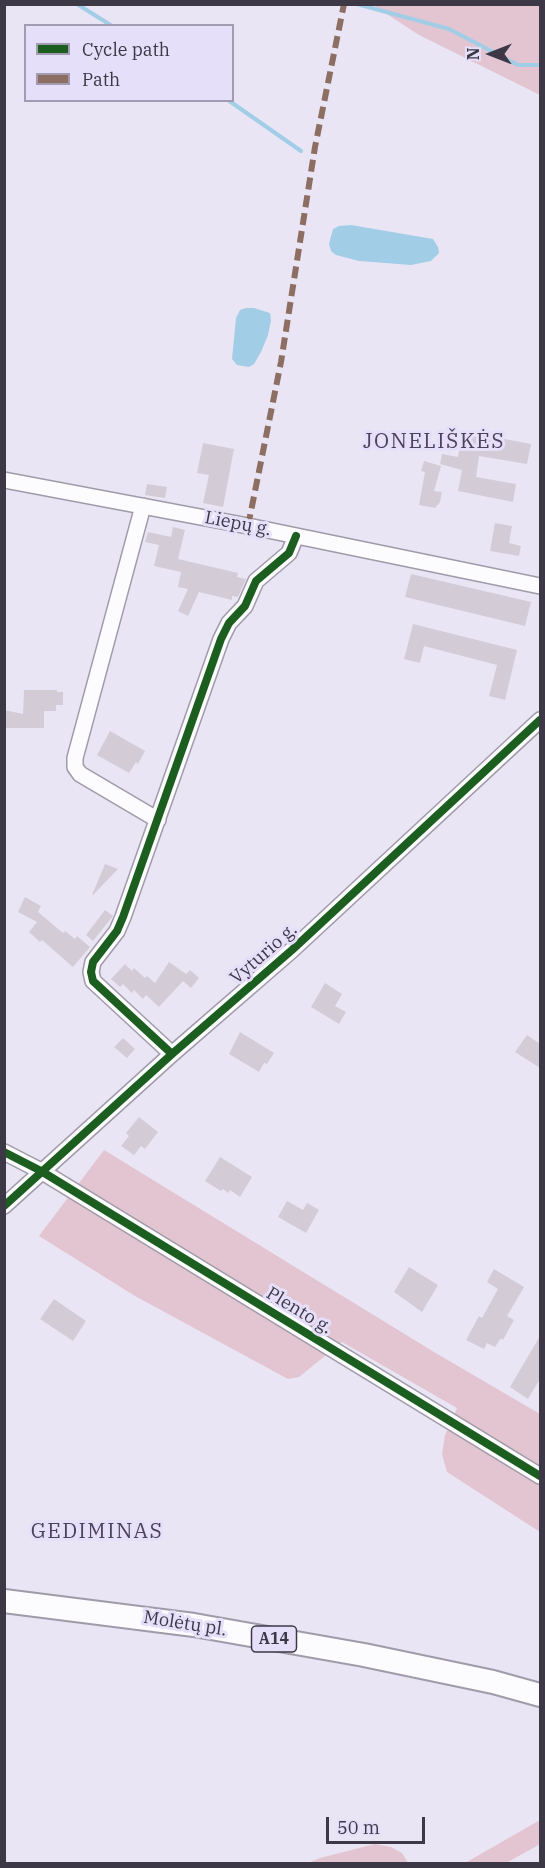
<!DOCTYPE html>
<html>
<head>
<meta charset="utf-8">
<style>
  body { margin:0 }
  #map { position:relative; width:545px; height:1868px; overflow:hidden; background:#e9e5f4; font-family:"IBM Plex Serif",serif }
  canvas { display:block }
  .frame { position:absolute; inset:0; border:6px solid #3c3845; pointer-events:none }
  .legend { position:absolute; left:24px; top:24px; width:210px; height:78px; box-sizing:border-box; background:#e6dffa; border:2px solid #a29cb2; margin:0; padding:8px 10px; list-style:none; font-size:18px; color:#3c3845 }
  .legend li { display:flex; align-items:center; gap:12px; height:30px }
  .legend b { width:30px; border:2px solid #a29cb2 }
  .north { position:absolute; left:461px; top:24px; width:60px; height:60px; -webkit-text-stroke:4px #e6dffa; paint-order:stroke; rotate:270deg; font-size:16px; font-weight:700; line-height:24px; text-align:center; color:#3c3845 }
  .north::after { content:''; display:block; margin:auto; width:21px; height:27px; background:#3c3845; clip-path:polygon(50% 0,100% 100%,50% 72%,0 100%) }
  .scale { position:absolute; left:326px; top:1817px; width:99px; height:27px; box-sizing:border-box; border:3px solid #3c3845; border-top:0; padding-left:8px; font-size:18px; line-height:21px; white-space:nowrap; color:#3c3845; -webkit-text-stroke:4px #e6dffa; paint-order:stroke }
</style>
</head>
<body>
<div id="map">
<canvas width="545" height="1868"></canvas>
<div class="frame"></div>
<ul class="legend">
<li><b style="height:8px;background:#1b5e20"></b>Cycle path</li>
<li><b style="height:8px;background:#8d6e63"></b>Path</li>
</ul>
<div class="north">N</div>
<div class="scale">50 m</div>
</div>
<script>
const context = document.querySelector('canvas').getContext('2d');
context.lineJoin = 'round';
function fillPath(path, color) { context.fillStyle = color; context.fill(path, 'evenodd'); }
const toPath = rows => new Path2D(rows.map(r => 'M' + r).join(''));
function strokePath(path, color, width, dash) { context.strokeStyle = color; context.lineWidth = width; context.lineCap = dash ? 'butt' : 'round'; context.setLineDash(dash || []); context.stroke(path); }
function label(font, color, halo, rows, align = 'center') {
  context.font = font + ' "IBM Plex Serif",serif'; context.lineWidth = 6; context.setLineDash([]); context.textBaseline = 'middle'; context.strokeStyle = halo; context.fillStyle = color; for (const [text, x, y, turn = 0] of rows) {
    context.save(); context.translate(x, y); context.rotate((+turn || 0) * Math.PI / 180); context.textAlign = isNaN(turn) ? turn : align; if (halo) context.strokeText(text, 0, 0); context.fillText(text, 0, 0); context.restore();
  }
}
fillPath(toPath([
  [373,5,540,5,540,95,419,35],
  [104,1150,434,1352,540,1414,540,1532,447,1472,442,1454,445,1435,457,1408,342,1342,299,1377,288,1379,135,1296,39,1236],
  [540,1820,540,1844,535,1847,506,1863,465,1863],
  [375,1844,391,1847,402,1853,408,1863,308,1863,320,1858]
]), '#e2c5d0');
fillPath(toPath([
  [351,225,433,239,438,247,439,253,431,261,411,265,359,261,336,255,331,251,329,244,333,229,339,226],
  [246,308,254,308,270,313,271,320,268,335,261,352,254,364,249,367,237,365,232,359,236,318,240,310]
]), '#a2cde7');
strokePath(toPath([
  [77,4,112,26],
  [357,4,449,29,518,65,540,65],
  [228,100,301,151]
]), '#a2cde7', 4);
fillPath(toPath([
  [462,431,531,444,527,464,479,456,476,477,516,484,513,502,458,491,462,470,440,464,442,454,458,457],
  [203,443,234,449,223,507,203,503,209,475,197,473],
  [424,461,441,466,434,491,442,492,440,502,435,508,419,505,425,472,421,471],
  [147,484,167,487,165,498,145,495],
  [495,523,512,526,509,543,521,546,519,556,490,551],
  [173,527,185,530,178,559,238,573,237,577,246,579,238,597,232,596,232,600,199,592,188,616,178,611,188,589,178,587,181,572,154,566,159,545,145,542,148,532,171,537],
  [411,574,531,602,525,626,405,597],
  [413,624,517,650,505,700,489,696,497,665,424,646,420,663,404,659],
  [24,690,57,690,57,692,63,692,63,705,56,705,56,711,44,711,44,728,4,728,4,710,23,714],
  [110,731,145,751,138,764,136,762,129,773,97,755],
  [105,864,118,869,93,895,92,895],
  [25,897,41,906,38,912,63,933,65,931,75,939,77,936,90,947,73,967,42,940,40,942,29,932,37,922,18,912],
  [105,910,113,916,93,941,86,935],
  [169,962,186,974,190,970,199,978,191,988,183,981,159,1007,146,995,143,999,134,990,132,993,123,984,120,987,111,979,125,964,132,971,134,968,145,978,147,976,155,983],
  [325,983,342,994,335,1006,346,1012,339,1024,311,1007],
  [240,1032,274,1053,267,1064,264,1063,259,1072,229,1054],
  [527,1035,540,1044,540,1068,515,1052],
  [123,1038,135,1049,127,1058,114,1047],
  [139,1117,158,1132,145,1149,141,1146,134,1155,121,1146,129,1136,126,1133],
  [220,1157,252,1177,240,1197,230,1190,228,1193,223,1189,221,1191,205,1181],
  [287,1201,303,1210,307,1203,319,1210,306,1233,278,1217],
  [409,1267,438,1285,422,1312,394,1292],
  [494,1269,524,1287,507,1316,514,1320,503,1340,501,1338,495,1347,487,1343,484,1349,466,1340,479,1316,482,1318,498,1289,487,1282],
  [54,1299,86,1321,73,1341,40,1319],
  [540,1336,540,1379,528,1399,510,1387]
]), '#d3ccd7');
const minor = toPath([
  [4,480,248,526,540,586],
  [143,506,75,758,75,767,80,774,158,820],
  [172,1054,93,981,91,972,93,962,117,931,123,917,221,639,229,623,245,606,256,581,289,553,296,536],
  [4,1152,41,1171,540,1476],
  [4,1206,172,1054,292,950,540,720]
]);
const highway = toPath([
  [4,1601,194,1625,364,1655,493,1682,540,1695]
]);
strokePath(minor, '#9f9ba8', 18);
strokePath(highway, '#9f9ba8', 26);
strokePath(minor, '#fcfbfd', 15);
strokePath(highway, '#fcfbfd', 22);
strokePath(toPath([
  [248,526,281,362,315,147,344,4]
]), '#8d6e63', 6, [12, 6]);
strokePath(toPath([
  [172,1054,93,981,91,972,93,962,117,931,123,917,221,639,229,623,245,606,256,581,289,553,296,536],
  [4,1152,41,1171,540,1476],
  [4,1206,172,1054,292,950,540,720]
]), '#1b5e20', 8);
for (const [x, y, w] of [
  [274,1639,45]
]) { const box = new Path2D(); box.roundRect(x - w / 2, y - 13, w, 26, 4.5); context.fillStyle = '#e6dffa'; context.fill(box); strokePath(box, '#3c3845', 1.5); }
label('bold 16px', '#3c3845', null, [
  ["A14",274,1639]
]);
label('18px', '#3c3845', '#e6dffa', [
  ["Liepų g.",238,524,11],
  ["Vyturio g.",264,954,-41],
  ["Plento g.",299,1311,31],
  ["Molėtų pl.",185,1624,9]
]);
context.letterSpacing = '1.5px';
label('21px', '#4b425e', '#e6dffa', [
  ["JONELIŠKĖS",434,442],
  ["GEDIMINAS",97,1532]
]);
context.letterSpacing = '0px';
</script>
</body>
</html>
